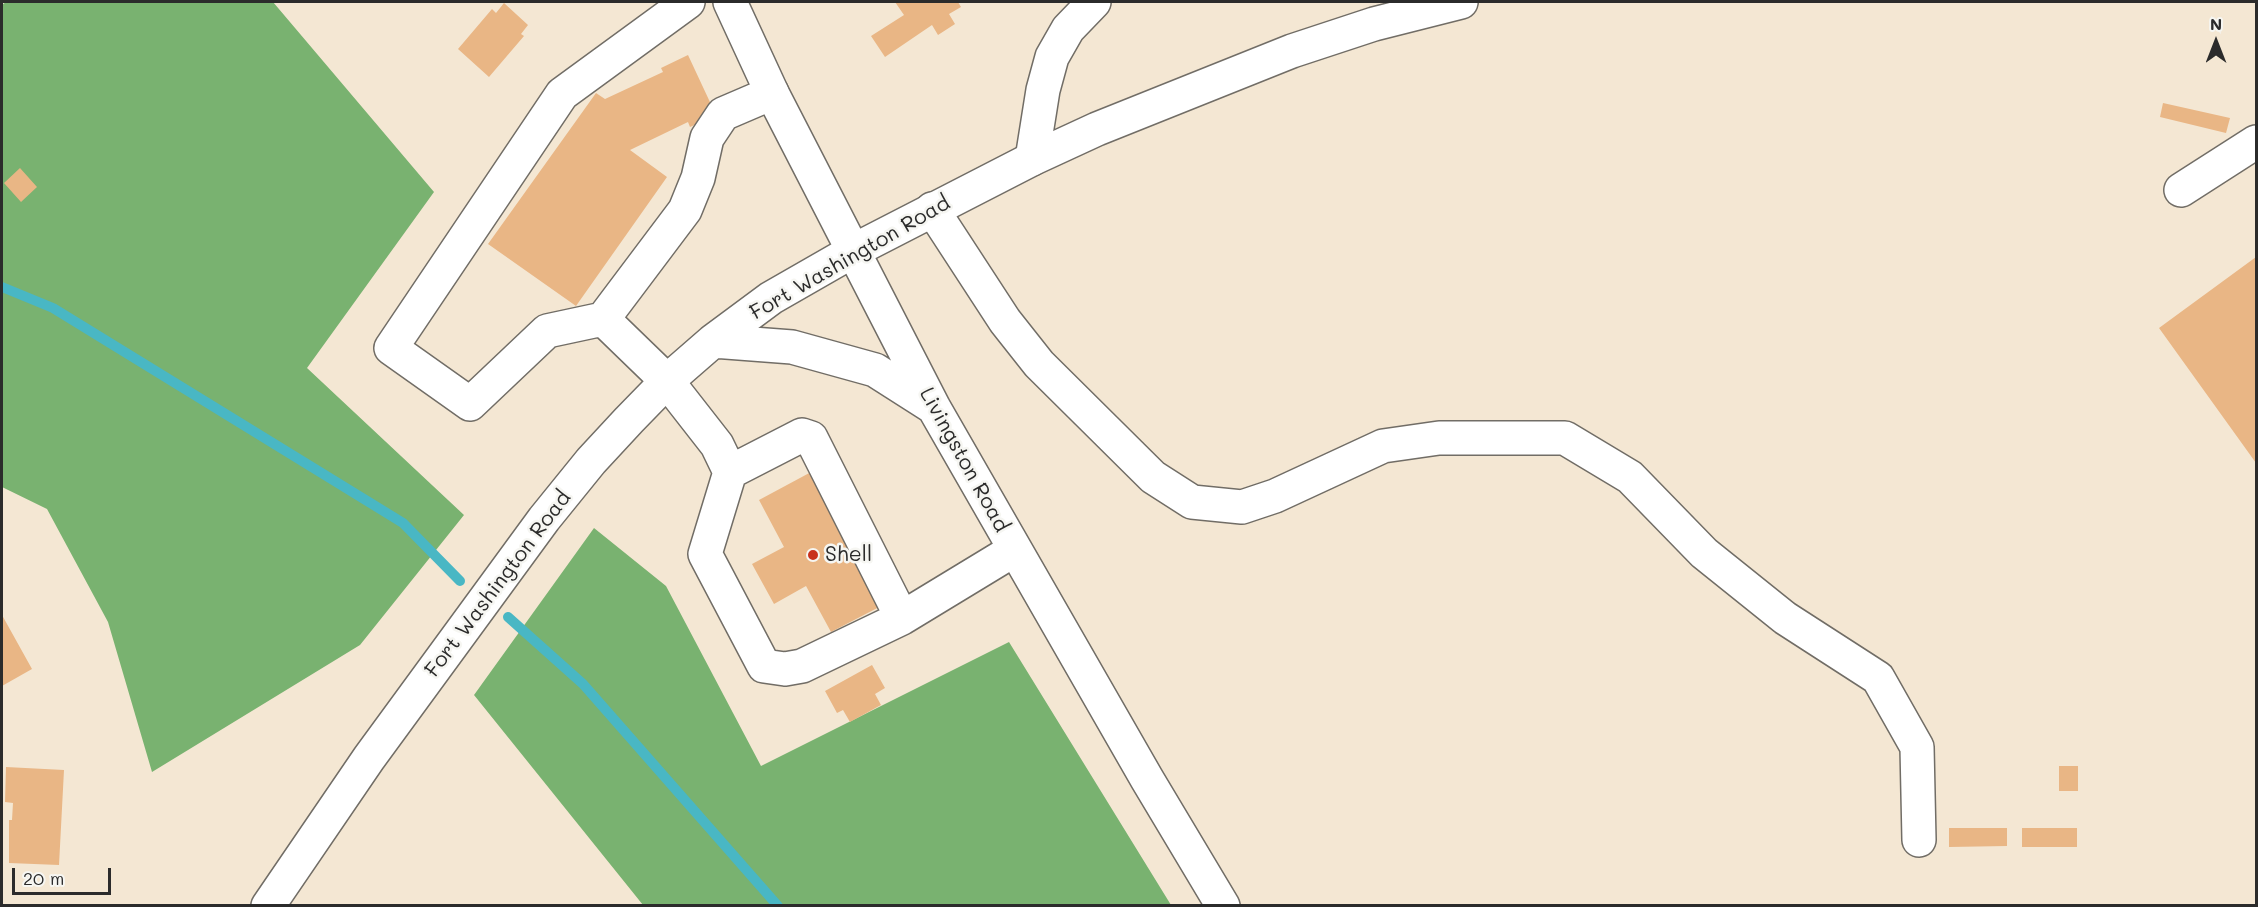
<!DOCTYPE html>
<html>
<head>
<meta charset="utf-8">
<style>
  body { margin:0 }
  #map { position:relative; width:2258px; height:907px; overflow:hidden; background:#f4e7d3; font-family:Mali,sans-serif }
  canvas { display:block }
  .frame { position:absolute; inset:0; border:3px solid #2b2b2b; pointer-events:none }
  .north { position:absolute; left:2186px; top:12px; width:60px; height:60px; -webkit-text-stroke:4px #f6f6f2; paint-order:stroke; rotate:0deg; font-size:16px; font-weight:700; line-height:24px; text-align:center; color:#2b2b2b }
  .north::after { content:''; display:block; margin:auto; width:21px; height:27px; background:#2b2b2b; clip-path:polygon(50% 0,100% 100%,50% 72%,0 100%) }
  .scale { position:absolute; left:12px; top:868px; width:99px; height:27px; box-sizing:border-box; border:3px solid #2b2b2b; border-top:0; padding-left:8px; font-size:18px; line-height:21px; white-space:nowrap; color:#2b2b2b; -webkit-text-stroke:4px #f6f6f2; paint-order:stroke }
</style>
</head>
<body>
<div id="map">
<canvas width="2258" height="907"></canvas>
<div class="frame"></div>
<div class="north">N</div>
<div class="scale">20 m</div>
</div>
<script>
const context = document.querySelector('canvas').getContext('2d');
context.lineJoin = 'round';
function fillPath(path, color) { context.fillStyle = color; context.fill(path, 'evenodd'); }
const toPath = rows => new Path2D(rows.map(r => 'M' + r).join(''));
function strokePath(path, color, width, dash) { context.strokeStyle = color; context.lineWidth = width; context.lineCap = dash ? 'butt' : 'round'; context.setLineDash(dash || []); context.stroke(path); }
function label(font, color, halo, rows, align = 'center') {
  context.font = font + ' Mali,sans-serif'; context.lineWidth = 5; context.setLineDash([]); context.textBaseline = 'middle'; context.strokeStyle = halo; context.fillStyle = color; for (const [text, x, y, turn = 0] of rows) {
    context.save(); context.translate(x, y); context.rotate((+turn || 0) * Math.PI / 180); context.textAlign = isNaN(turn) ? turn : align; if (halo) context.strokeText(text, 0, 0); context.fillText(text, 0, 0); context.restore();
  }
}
fillPath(toPath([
  [6,2,273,2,434,192,307,368,464,515,360,645,152,772,108,622,47,509,2,487,2,5],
  [594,528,666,586,761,766,1009,642,1171,905,643,905,474,695]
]), '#79b270');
strokePath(toPath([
  [2,287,53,308,403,523,460,581],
  [508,617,583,684,778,906]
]), '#49b7c4', 10);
fillPath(toPath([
  [895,2,958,2,961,7,949,14,955,24,938,35,932,25,885,57,871,36,904,15],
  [504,3,528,25,521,34,524,36,489,77,458,49,492,9,496,13],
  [688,55,716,115,690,127,688,122,630,150,667,177,576,306,488,244,596,93,605,99,663,72,661,68],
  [2163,103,2230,118,2226,133,2160,117],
  [20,168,37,187,21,202,4,183],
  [2256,257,2256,463,2159,328],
  [813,471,885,604,831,632,806,586,774,604,752,564,784,547,759,500],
  [2,615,32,669,2,686],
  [872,665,885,688,875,694,881,705,850,722,843,710,837,713,825,691],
  [2059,766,2078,766,2078,791,2059,791],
  [6,767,64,770,59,865,9,863,9,820,12,820,13,803,5,802],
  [1949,828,2007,828,2007,846,1949,847],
  [2022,828,2077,828,2077,847,2022,847]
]), '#e9b685');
const minor = toPath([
  [688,2,562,94,391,348,470,404,547,331,603,319,685,210,698,178,707,138,723,114,772,93],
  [1032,159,1043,90,1052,57,1068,29,1094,2],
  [2181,190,2256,142],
  [932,209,1005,321,1039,364,1153,477,1192,502,1242,507,1275,496,1383,446,1439,438,1565,438,1630,477,1704,553,1785,618,1878,678,1917,747,1919,840],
  [603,319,667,381,717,445,730,472,705,554,764,666,785,669,802,666,902,618],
  [730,472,802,435,811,438,902,618,1014,550]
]);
const major = toPath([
  [730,2,772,93,934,408,1147,779,1223,906],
  [713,341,792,347,875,370,933,407],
  [268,906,369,758,544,519,591,461,629,420,667,381,713,341,771,298,853,251,1032,159,1097,129,1292,51,1374,24,1461,2]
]);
strokePath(minor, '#716d66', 36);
strokePath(major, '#716d66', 36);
strokePath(minor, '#fff', 33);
strokePath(major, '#fff', 33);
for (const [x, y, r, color] of [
  [813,555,6,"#c8321e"]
]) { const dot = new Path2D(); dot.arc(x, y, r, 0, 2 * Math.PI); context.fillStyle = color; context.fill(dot); strokePath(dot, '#f6f6f2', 2); }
label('21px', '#2b2b2b', '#f6f6f2', [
  ["Fort Washington Road",850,258,-30],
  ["Livingston Road",964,460,61],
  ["Fort Washington Road",498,584,-53]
]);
label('21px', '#2b2b2b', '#f6f6f2', [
  ["Shell",825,555]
], 'left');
</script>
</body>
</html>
